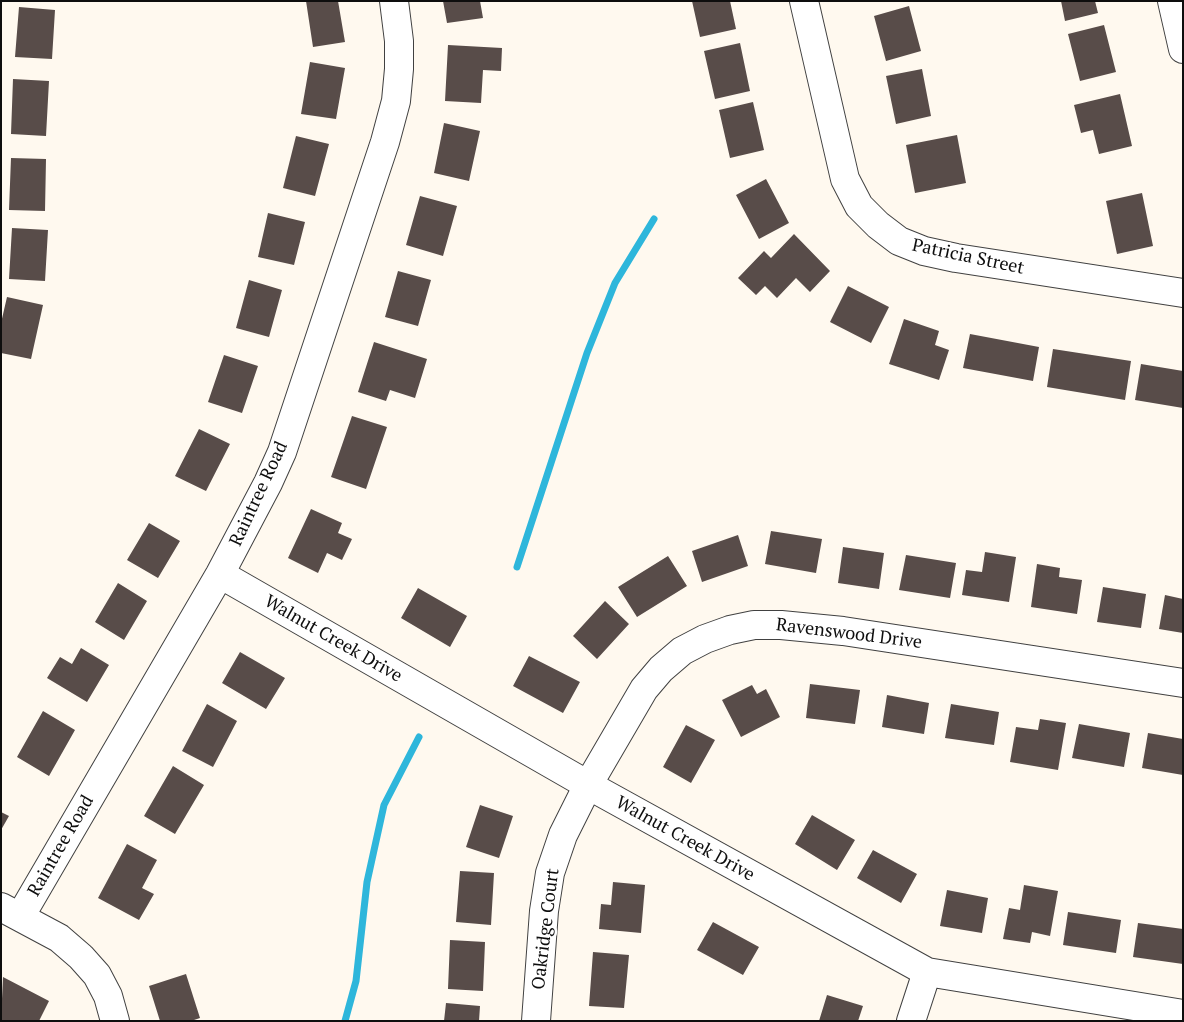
<!DOCTYPE html>
<html>
<head>
<meta charset="utf-8">
<style>
  body { margin:0 }
  #map { position:relative; width:1184px; height:1022px; overflow:hidden; background:#fff9ef; font-family:"PT Serif",serif }
  canvas { display:block }
  .frame { position:absolute; inset:0; border:2px solid #0e0e0e; pointer-events:none }
</style>
</head>
<body>
<div id="map">
<canvas width="1184" height="1022"></canvas>
<div class="frame"></div>
</div>
<script>
const context = document.querySelector('canvas').getContext('2d');
context.lineJoin = 'round';
const toPath = rows => new Path2D(rows.map(r => 'M' + r).join(''));
function strokePath(path, color, width, dash) { context.strokeStyle = color; context.lineWidth = width; context.lineCap = dash ? 'butt' : 'round'; context.setLineDash(dash || []); context.stroke(path); }
function fillPath(path, color) { context.fillStyle = color; context.fill(path, 'evenodd'); }
function label(font, color, halo, rows, align = 'center') {
  context.font = font + ' "PT Serif",serif'; context.lineWidth = 5; context.setLineDash([]); context.textBaseline = 'middle'; context.strokeStyle = halo; context.fillStyle = color; for (const [text, x, y, turn = 0] of rows) {
    context.save(); context.translate(x, y); context.rotate((+turn || 0) * Math.PI / 180); context.textAlign = isNaN(turn) ? turn : align; if (halo) context.strokeText(text, 0, 0); context.fillText(text, 0, 0); context.restore();
  }
}
strokePath(toPath([
  [517,567,587,353,615,283,654,219],
  [345,1021,356,981,367,882,384,805,419,737]
]), '#2eb6db', 7);
fillPath(toPath([
  [306,1,338,1,345,42,313,47],
  [443,1,480,1,483,18,447,23],
  [692,1,730,1,736,29,700,37],
  [1061,1,1095,1,1098,13,1065,21],
  [909,6,921,51,886,61,874,16],
  [19,7,55,10,52,59,15,57],
  [1104,25,1116,72,1080,81,1068,34],
  [740,43,750,91,715,99,704,51],
  [448,45,502,48,501,71,483,70,481,103,445,101],
  [310,62,345,68,336,119,301,114],
  [922,69,931,116,896,124,886,76],
  [13,79,49,81,46,136,11,134],
  [1120,94,1132,146,1099,154,1093,130,1081,133,1074,105],
  [753,102,764,150,730,158,719,110],
  [444,123,480,131,469,181,434,173],
  [957,135,966,183,915,193,906,145],
  [296,136,329,144,315,196,283,188],
  [11,158,46,159,45,211,9,210],
  [766,179,789,223,759,239,736,195],
  [1142,193,1153,246,1117,254,1106,201],
  [420,196,457,206,443,256,406,245],
  [268,213,305,222,294,265,258,257],
  [12,228,48,230,45,281,9,279],
  [794,234,830,271,810,292,796,278,777,298,765,286,756,295,738,278,764,251,771,258],
  [398,271,431,280,418,326,385,317],
  [249,280,282,290,269,337,236,328],
  [848,286,889,307,871,343,830,322],
  [7,297,43,305,31,359,1,353,1,323],
  [904,319,939,331,935,345,949,350,939,380,889,364],
  [970,334,1039,347,1033,381,963,368],
  [374,342,427,359,415,398,390,390,386,401,358,392],
  [1053,349,1131,361,1125,400,1047,387],
  [224,355,258,366,242,413,208,402],
  [1141,364,1183,371,1183,408,1135,400],
  [352,416,387,427,366,489,331,477],
  [199,429,230,444,206,491,175,476],
  [311,509,342,523,338,533,352,539,342,560,327,553,318,573,288,558],
  [149,523,180,541,158,578,127,560],
  [771,531,822,539,816,573,765,564],
  [738,535,748,566,702,582,692,551],
  [843,547,884,553,879,589,838,583],
  [985,552,1016,557,1009,602,962,595,966,570,982,572],
  [906,555,956,563,950,598,899,590],
  [668,556,687,586,637,617,618,587],
  [1037,564,1060,568,1059,577,1082,580,1077,614,1031,607],
  [118,583,147,601,124,640,95,622],
  [1103,587,1146,594,1141,628,1097,622],
  [418,588,467,616,450,647,401,618],
  [1165,595,1183,599,1183,633,1159,629],
  [605,601,629,624,597,659,573,636],
  [81,648,109,665,87,702,47,678,60,657,72,664],
  [240,652,285,678,266,709,222,683],
  [529,656,580,682,563,713,513,686],
  [810,684,860,690,855,724,806,718],
  [752,685,757,694,766,689,780,717,741,737,722,700],
  [887,695,929,703,924,734,882,727],
  [207,704,237,721,213,767,182,751],
  [951,704,999,712,994,745,945,738],
  [43,711,75,730,49,776,17,757],
  [1040,719,1066,723,1058,770,1010,762,1016,727,1038,730],
  [1079,724,1130,733,1124,767,1072,758],
  [686,725,715,740,691,783,663,767],
  [1148,733,1183,739,1183,775,1142,768],
  [173,766,204,785,175,834,144,816],
  [480,805,513,816,499,858,466,847],
  [1,812,9,816,1,830],
  [812,815,855,840,837,870,795,844],
  [127,844,157,860,142,888,154,894,139,920,98,898],
  [873,850,917,874,901,903,857,878],
  [460,871,494,873,491,925,456,922],
  [613,882,645,885,641,933,599,929,601,904,611,905],
  [1024,885,1058,891,1050,936,1032,932,1030,943,1003,939,1009,908,1020,910],
  [947,890,988,898,982,933,940,926],
  [1068,912,1121,920,1116,953,1063,945],
  [713,922,759,947,743,975,697,950],
  [1138,923,1183,929,1183,964,1133,957],
  [450,940,485,942,483,991,448,989],
  [593,952,629,955,624,1008,589,1006],
  [186,974,200,1018,191,1021,160,1021,149,986],
  [3,977,49,1001,39,1021,1,1020],
  [827,995,863,1006,858,1021,819,1021],
  [446,1003,480,1006,479,1021,444,1021]
]), '#584c49');
const minor = toPath([
  [804,1,845,179,859,206,878,225,899,241,924,251,956,258,1183,293],
  [1172,1,1183,49],
  [220,574,588,785,927,972,1183,1014],
  [1,907,59,938,81,957,97,975,108,996,115,1021],
  [20,917,220,574,268,483,282,452,385,142,396,101,399,69,399,41,394,1],
  [536,1021,544,911,550,873,563,835,588,785,644,689,661,669,682,651,705,639,730,630,754,625,781,625,843,631,1183,683],
  [911,1021,927,972]
]);
strokePath(minor, '#414141', 30);
strokePath(minor, '#fff', 28);
label('18px', '#0e0e0e', '#fff', [
  ["Patricia Street",968,257,12],
  ["Raintree Road",259,494,-65],
  ["Ravenswood Drive",849,634,7],
  ["Walnut Creek Drive",333,639,30],
  ["Walnut Creek Drive",685,839,29],
  ["Raintree Road",61,846,-60],
  ["Oakridge Court",546,929,-83]
]);
</script>
</body>
</html>
